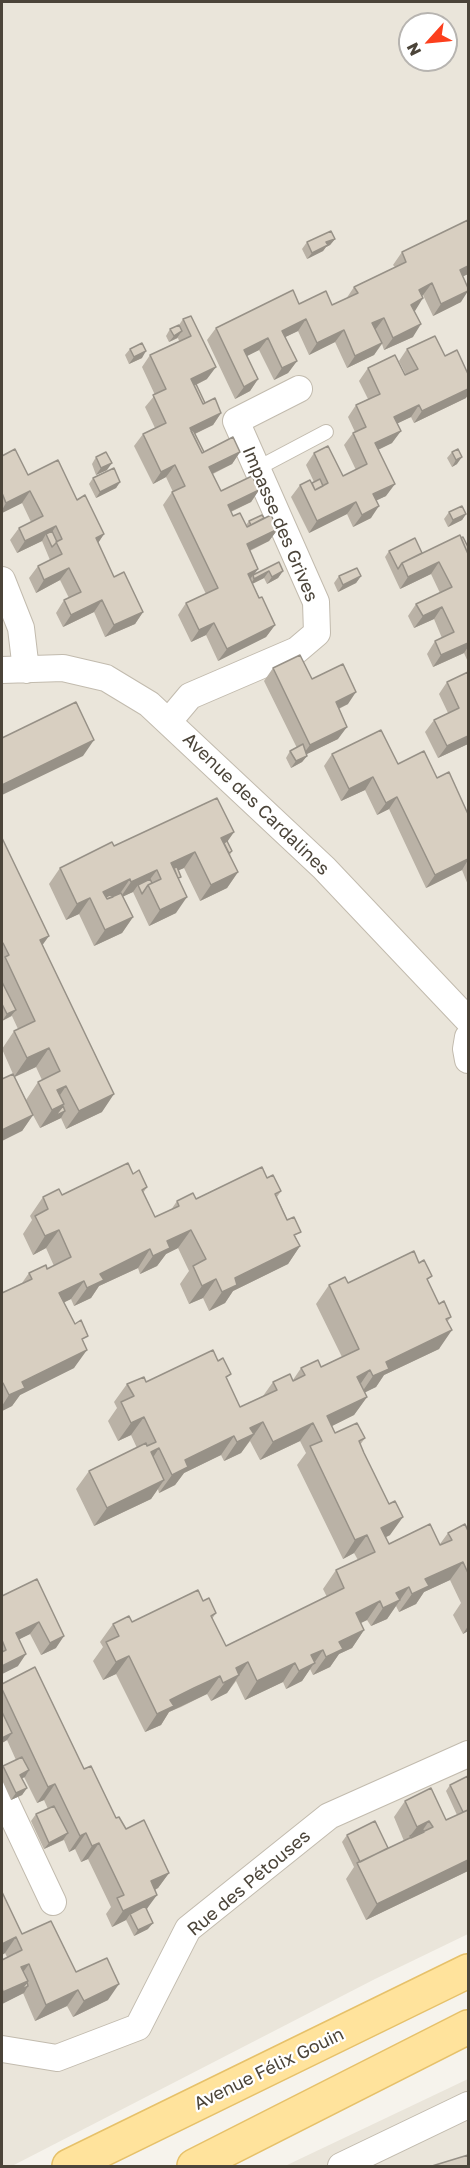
<!DOCTYPE html>
<html>
<head>
<meta charset="utf-8">
<style>
  body { margin:0 }
  #map { position:relative; width:470px; height:2168px; overflow:hidden; background:#f6f3ec; font-family:"Golos Text",sans-serif }
  canvas { display:block }
  .frame { position:absolute; inset:0; border:3px solid #4b4439; pointer-events:none }
  .north { position:absolute; left:398px; top:12px; width:60px; height:60px; box-sizing:border-box; background:#fff; border:2px solid #b7b4b0; border-radius:50%; rotate:243deg; font-size:16px; font-weight:700; line-height:24px; text-align:center; color:#4b4439 }
  .north::after { content:''; display:block; margin:auto; width:21px; height:27px; background:#fc3f1d; clip-path:polygon(50% 0,100% 100%,50% 72%,0 100%) }
</style>
</head>
<body>
<div id="map">
<canvas width="470" height="2168"></canvas>
<div class="frame"></div>
<div class="north">N</div>
</div>
<script>
const context = document.querySelector('canvas').getContext('2d');
context.lineJoin = 'round';
function fillPath(path, color) { context.fillStyle = color; context.fill(path, 'evenodd'); }
const toPath = rows => new Path2D(rows.map(r => 'M' + r).join(''));
function strokePath(path, color, width, dash) { context.strokeStyle = color; context.lineWidth = width; context.lineCap = dash ? 'butt' : 'round'; context.setLineDash(dash || []); context.stroke(path); }
function label(font, color, halo, rows, align = 'center') {
  context.font = font + ' "Golos Text",sans-serif'; context.lineWidth = 4.5; context.setLineDash([]); context.textBaseline = 'middle'; context.strokeStyle = halo; context.fillStyle = color; for (const [text, x, y, turn = 0] of rows) {
    context.save(); context.translate(x, y); context.rotate((+turn || 0) * Math.PI / 180); context.textAlign = isNaN(turn) ? turn : align; if (halo) context.strokeText(text, 0, 0); context.fillText(text, 0, 0); context.restore();
  }
}
fillPath(toPath([
  [2,2,468,2,468,1934,375,1979,12,2166,2,2166],
  [410,24,446,24,446,60,410,60],
  [468,2079,468,2166,285,2166]
]), '#eae5da');
const service = toPath([
  [258,468,326,432]
]);
const minor = toPath([
  [2,580,21,628,26,670],
  [2,670,63,668,106,678,149,704,324,868,468,1020],
  [169,721,190,696,297,650,317,633,316,602,236,421,299,389],
  [468,1037,466,1049,468,1060],
  [2,1794,53,1902],
  [2,2049,57,2058,138,2027,188,1929,329,1816,468,1754],
  [341,2166,468,2105]
]);
const primary = toPath([
  [69,2166,468,1971],
  [194,2166,468,2027]
]);
strokePath(service, '#c2bbae', 16);
strokePath(minor, '#c2bbae', 28);
strokePath(primary, '#e6c16a', 36);
strokePath(service, '#fff', 14);
strokePath(minor, '#fff', 26);
strokePath(primary, '#ffe39c', 33);
fillPath(toPath([
  [335,239,330,245,326,247,323,251,307,259,302,249,307,242],
  [402,252,468,274,463,276,461,302,433,316,423,295,422,296,414,311,413,337,384,350,382,344,374,355,347,368,335,342,309,355,298,331,285,337,297,361,288,373,274,380,259,350,247,356,258,379,250,391,235,399,207,340,216,328,332,305,346,299,354,287,395,267,393,265],
  [191,316,207,379,196,385,205,403,221,413,213,425,195,434,204,452,240,452,232,464,213,474,221,491,259,490,251,502,231,512,233,516,246,525,249,521,264,518,278,529,269,541,250,551,258,569,254,574,279,562,283,571,278,578,267,584,264,578,252,584,275,625,266,637,218,661,206,635,191,642,178,615,186,603,206,594,163,505,172,492,173,492,166,477,153,484,134,446,143,434,155,428,145,407,155,395,142,367,150,355,179,341,178,338,169,342,166,336,170,329,179,325,183,319],
  [130,349,142,358,129,364,125,355],
  [407,349,466,398,414,423,411,417,397,423,392,443,378,450,386,496,376,500,371,518,353,527,347,514,309,533,291,497,300,485,314,482,306,465,314,453,343,476,356,470,344,445,353,433,355,432,348,417,356,405,368,399,359,381,368,368,406,375,399,361],
  [458,449,457,464,452,467,447,458,452,452],
  [2,456,28,475,77,500,104,534,98,543,114,577,143,612,135,624,105,637,94,612,63,627,56,613,64,600,69,598,60,580,36,593,29,578,38,566,50,560,42,541,17,553,10,540,19,528,31,522,22,503,2,513],
  [96,457,107,470,96,475,92,464],
  [93,478,120,482,116,488,96,498,89,484],
  [449,512,466,514,462,520,448,527,444,519],
  [461,538,468,547,468,662,464,653,433,667,427,654,435,641,442,638,434,619,414,628,408,616,416,604,440,593,431,574,400,589,385,557,389,551,422,553],
  [339,576,361,576,356,583,338,592,334,583],
  [273,668,312,679,348,704,339,709,338,739,306,754,307,756,302,762,291,768,286,758,290,751,297,748,264,681],
  [468,672,468,744,438,758,425,732,434,720,448,713,439,694,447,682],
  [332,754,398,764,437,778,468,814,468,885,462,870,426,888,389,809,377,815,365,790,341,801,324,766],
  [234,832,227,841,232,851,230,855,238,872,227,888,200,901,184,868,178,870,179,880,176,913,149,926,133,892,123,896,133,917,122,933,94,946,79,914,66,920,49,884,60,868,114,846],
  [2,838,42,945,102,1112,66,1129,61,1118,40,1128,33,1115,22,1131,2,1080,13,1074,2,1049,14,1031,18,1029,12,1016,2,1021],
  [36,1067,42,1080,38,1082,26,1100,15,1077],
  [133,1174,147,1187,143,1193,155,1217,171,1210,177,1201,196,1199,267,1178,281,1191,277,1197,300,1246,288,1264,233,1291,225,1303,209,1311,203,1298,189,1304,180,1284,189,1271,178,1248,166,1254,157,1266,140,1274,138,1268,99,1286,91,1298,74,1306,71,1299,64,1302,84,1343,74,1368,20,1395,12,1406,2,1411,2,1293,22,1283,29,1273,47,1269,54,1266,46,1248,33,1255,23,1234,32,1220,30,1216,43,1197,62,1195],
  [428,1281,439,1304,451,1317,447,1322,439,1349,384,1375,376,1387,364,1392,367,1397,354,1415,332,1426,335,1433,365,1438,360,1445,390,1535,386,1537,389,1544,440,1544,448,1533,468,1531,468,1631,463,1634,453,1615,461,1603,450,1580,424,1592,416,1604,399,1612,396,1606,387,1619,371,1626,367,1620,361,1623,364,1630,352,1648,339,1654,330,1667,313,1675,310,1669,302,1681,286,1689,283,1682,245,1700,236,1681,227,1693,211,1701,207,1694,181,1707,169,1712,161,1725,145,1732,116,1674,103,1680,93,1661,103,1647,100,1642,113,1624,132,1622,203,1601,216,1613,212,1619,226,1646,327,1597,323,1589,336,1570,358,1560,354,1553,343,1559,297,1465,306,1453,300,1441,260,1460,250,1441,241,1453,224,1461,221,1455,184,1473,175,1485,159,1493,158,1489,151,1499,94,1526,76,1489,89,1471,137,1448,131,1435,118,1441,108,1421,117,1408,114,1402,127,1384,146,1382,227,1380,240,1407,263,1396,273,1382,293,1380,301,1368,321,1367,342,1357,316,1304,329,1285,348,1283],
  [37,1579,56,1648,41,1655,30,1634,19,1639,18,1666,2,1674,2,1596],
  [2,1684,84,1769,116,1818,169,1873,158,1888,155,1890,147,1909,148,1929,134,1936,126,1920,112,1927,106,1914,111,1907,88,1859,81,1862,75,1849,69,1852,64,1840,44,1849,31,1821,36,1814,48,1809,44,1800,37,1803,24,1777,22,1778,27,1788,22,1795,11,1800,2,1780,2,1768,3,1766,16,1760,7,1740,2,1743],
  [468,1776,468,1871,366,1920,346,1879,354,1867,342,1842,347,1835,388,1848,404,1841,394,1817,405,1801,446,1820,457,1815,446,1791,450,1785],
  [2,1892,22,1934,76,1972,108,2000,73,2017,67,2006,35,2021,23,1993,2,2004,2,1960,7,1957,5,1953,2,1955]
]), '#bab2a6');
fillPath(toPath([
  [335,239,330,245,326,247,323,251,307,259,312,253,326,242],
  [468,266,468,274,452,282,460,270],
  [432,283,423,295,411,302,419,290],
  [468,291,461,302,433,316,441,304],
  [423,298,415,311,403,317,411,305],
  [384,318,375,330,372,323],
  [306,319,298,331,273,343,282,331],
  [421,324,413,337,384,350,393,338],
  [344,330,335,342,309,355,317,343],
  [182,331,177,338,169,342,174,336],
  [268,338,259,350,235,362,244,350],
  [382,343,374,355,347,368,355,356],
  [146,351,142,358,129,364,134,357],
  [297,361,288,373,274,380,282,368],
  [216,367,207,379,189,388,191,379],
  [258,379,250,391,235,399,244,387],
  [468,389,468,395,466,398,414,423,422,411],
  [419,405,411,417,386,429,394,417],
  [221,413,213,425,188,437,190,428],
  [401,431,392,443,367,455,375,443],
  [240,452,232,464,201,479,209,467],
  [462,457,457,464,452,467,456,460],
  [112,463,107,470,96,475,101,468],
  [175,465,166,477,153,484,161,472],
  [120,482,116,488,96,498,100,492],
  [395,484,386,496,365,506,373,494],
  [259,490,251,502,219,517,228,505],
  [30,491,22,503,2,513,2,510,6,503],
  [356,502,347,514,309,533,317,521],
  [379,506,371,518,353,527,362,515],
  [466,514,462,520,448,527,453,520],
  [56,526,48,538,46,534,42,541,17,553,25,541],
  [278,529,269,541,238,556,247,544],
  [104,534,96,546,96,538],
  [439,562,431,574,400,589,408,577],
  [69,568,60,580,36,593,44,580],
  [258,569,253,576,253,575,248,582,248,574],
  [269,571,264,578,250,585,254,579],
  [283,571,278,578,267,584,272,577],
  [361,576,356,583,338,592,343,585],
  [102,600,94,612,63,627,71,615],
  [442,607,434,619,414,628,423,616],
  [143,612,135,624,105,637,114,625],
  [214,623,206,635,191,642,199,630],
  [275,625,266,637,218,661,227,649],
  [468,643,468,647,464,653,433,667,441,655],
  [356,692,348,704,327,714,336,702],
  [347,727,338,739,301,757,310,745],
  [468,736,468,744,438,758,447,746],
  [94,740,83,756,2,795,2,785],
  [307,756,302,762,291,768,296,761],
  [373,777,365,790,341,801,349,789],
  [397,797,389,809,377,815,386,803],
  [234,832,223,848,221,838],
  [195,852,184,868,166,876,171,863],
  [468,859,468,860,462,870,426,888,435,875],
  [157,870,145,886,138,885,133,892,120,898,131,882],
  [238,872,227,888,200,901,211,885],
  [130,879,119,895,99,904,103,892],
  [187,897,176,913,149,926,160,910],
  [90,898,79,914,66,920,77,904],
  [133,917,122,933,94,946,105,930],
  [49,936,36,954,40,940],
  [16,1010,11,1016,2,1021,7,1014],
  [49,1048,36,1067,14,1077,27,1058],
  [66,1086,54,1104,57,1090],
  [114,1094,102,1112,66,1129,79,1111],
  [64,1104,55,1116,65,1111,61,1118,40,1128,52,1110],
  [33,1115,22,1131,2,1141,2,1130],
  [59,1230,46,1248,33,1255,45,1236],
  [191,1230,178,1248,166,1254,157,1266,140,1274,153,1256,167,1241],
  [300,1246,288,1264,233,1291,225,1303,209,1311,222,1292,235,1278],
  [150,1249,138,1268,99,1286,91,1298,74,1306,87,1288,100,1274],
  [216,1279,203,1298,189,1304,202,1286],
  [84,1281,71,1299,47,1311,59,1293],
  [452,1330,439,1349,384,1375,376,1387,360,1395,373,1376,386,1362],
  [87,1350,74,1368,20,1395,12,1406,2,1411,2,1406,9,1395,22,1382],
  [370,1370,357,1389,357,1377],
  [367,1397,354,1415,318,1433,327,1416],
  [144,1417,131,1435,118,1441,131,1423],
  [263,1422,241,1453,224,1461,237,1442,250,1428],
  [313,1423,300,1441,260,1460,273,1442],
  [234,1436,221,1455,184,1473,175,1485,159,1493,172,1475,185,1460],
  [159,1448,147,1467,151,1452],
  [164,1480,151,1499,94,1526,107,1508],
  [403,1517,390,1535,372,1544,381,1528],
  [367,1535,354,1553,343,1559,355,1540],
  [463,1562,450,1580,424,1592,416,1604,399,1612,412,1594,425,1579],
  [409,1587,387,1619,371,1626,383,1608,396,1593],
  [380,1601,367,1620,344,1631,356,1613],
  [39,1622,30,1634,8,1645,16,1633],
  [468,1626,468,1631,463,1634],
  [364,1630,352,1648,339,1654,330,1667,313,1675,326,1657,339,1642],
  [64,1636,56,1648,41,1655,50,1643],
  [323,1650,302,1681,286,1689,299,1671,311,1655],
  [26,1654,18,1666,2,1674,2,1666],
  [129,1656,116,1674,103,1680,116,1662],
  [248,1662,227,1693,211,1701,236,1668],
  [295,1663,283,1682,245,1700,257,1681],
  [220,1676,207,1694,169,1712,161,1725,145,1732,157,1714,170,1700],
  [12,1733,7,1740,2,1743,2,1738],
  [29,1770,25,1777,16,1781,20,1775],
  [55,1784,44,1800,37,1803,48,1787],
  [27,1788,22,1795,11,1800,16,1793],
  [429,1821,418,1837,410,1836,417,1827],
  [68,1833,63,1840,44,1849,49,1843],
  [86,1833,75,1849,69,1852,80,1836],
  [99,1843,88,1859,81,1862,92,1846],
  [468,1860,468,1871,366,1920,377,1904],
  [169,1873,158,1888,140,1897,151,1881],
  [157,1895,146,1910,130,1914,126,1920,112,1927,123,1911],
  [153,1923,148,1929,134,1936,138,1930],
  [16,1937,5,1953,2,1955,2,1944],
  [29,1964,18,1979,21,1967],
  [28,1981,21,1990,28,1986,24,1993,2,2004,2,1995,3,1992],
  [119,1984,108,2000,73,2017,84,2001],
  [78,1990,67,2006,35,2021,46,2005]
]), '#979187');
const building = toPath([
  [468,220,468,266,460,270,468,288,468,291,441,304,432,283,419,290,423,298,411,305,421,324,393,338,384,318,372,323,382,343,355,356,344,330,317,343,306,319,282,331,297,361,282,368,268,338,244,350,258,379,244,387,216,328,293,290,299,304,326,291,332,305,358,293,354,287,406,262,402,252,468,220],
  [331,231,335,239,326,242,328,245,312,253,307,242,331,231],
  [191,316,216,367,191,379,203,404,215,398,221,413,190,428,202,453,233,437,240,452,209,467,221,491,252,476,259,490,228,505,233,516,240,513,247,527,271,515,278,529,247,544,258,569,248,574,259,598,262,597,275,625,227,649,214,623,199,630,186,603,218,588,172,492,185,486,175,465,161,472,143,434,166,423,153,395,166,389,150,355,191,336,183,319,191,316],
  [179,325,182,331,174,336,170,329,179,325],
  [435,336,445,356,457,350,468,374,468,389,422,411,419,405,394,417,401,431,375,443,395,484,373,494,379,506,362,515,356,502,317,521,300,485,310,480,315,490,328,483,314,453,328,446,343,476,367,464,353,433,366,427,356,405,380,394,368,368,395,355,405,375,418,369,407,349,435,336],
  [142,343,146,351,134,357,130,349,142,343],
  [196,384,205,403,203,404,194,385,196,384],
  [193,430,204,452,202,453,191,431,193,430],
  [15,449,28,475,58,460,77,500,85,495,104,534,96,538,114,577,124,572,143,612,114,625,102,600,71,615,64,600,81,592,69,568,44,580,38,566,62,554,56,542,62,539,56,526,25,541,19,528,43,516,30,491,6,503,2,493,2,456,15,449],
  [458,449,462,457,456,460,452,452,458,449],
  [106,452,112,463,101,468,96,457,106,452],
  [114,468,120,482,100,492,93,478,114,468],
  [320,479,323,486,315,490,312,483,320,479],
  [462,506,466,514,453,520,449,512,462,506],
  [262,515,264,518,251,525,249,521,262,515],
  [52,531,57,542,52,547,46,534,52,531],
  [460,535,468,554,468,643,441,655,435,641,454,632,442,607,423,616,416,604,452,587,439,562,408,577,402,563,460,535],
  [463,537,468,547,468,554,461,538,463,537],
  [415,538,422,553,402,563,398,569,389,551,415,538],
  [279,562,283,571,272,577,269,571,254,579,253,575,279,562],
  [357,568,361,576,343,585,339,576,357,568],
  [300,655,312,679,343,664,356,692,336,702,347,727,310,745,273,668,300,655],
  [468,672,468,736,447,746,434,720,459,708,447,682,468,672],
  [76,702,94,740,2,785,2,738,76,702],
  [381,730,398,764,424,751,437,778,449,772,468,814,468,859,435,875,397,797,386,803,373,777,349,789,332,754,381,730],
  [303,744,307,756,296,761,290,751,303,744],
  [217,798,234,832,221,838,238,872,211,885,195,852,171,863,187,897,160,910,148,885,161,879,157,870,131,882,130,879,103,892,107,899,121,893,133,917,105,930,90,898,77,904,60,868,112,842,114,846,217,798],
  [2,838,49,936,40,940,114,1094,79,1111,66,1086,57,1090,64,1104,52,1110,38,1082,60,1071,49,1048,27,1058,14,1031,35,1021,5,957,9,955,3,943,2,943,2,838],
  [227,841,232,851,229,853,224,843,227,841],
  [177,867,181,877,178,878,174,868,177,867],
  [150,879,152,883,148,885,142,894,138,885,150,879],
  [111,894,113,897,107,899,106,897,111,894],
  [2,982,16,1010,7,1014,2,1004,2,982],
  [13,1074,33,1115,2,1130,2,1079,13,1074],
  [63,1106,65,1111,55,1116,63,1106],
  [128,1163,133,1174,139,1170,147,1187,142,1190,155,1217,179,1206,177,1201,193,1193,196,1199,262,1167,267,1178,273,1175,281,1191,275,1194,287,1220,294,1217,301,1232,294,1235,300,1246,235,1278,237,1285,222,1292,216,1279,202,1286,193,1266,206,1259,191,1230,167,1241,170,1248,153,1256,150,1249,100,1274,104,1280,87,1288,84,1281,59,1293,75,1324,81,1320,88,1336,82,1339,87,1350,22,1382,25,1388,9,1395,3,1383,2,1383,2,1293,32,1279,29,1273,46,1265,47,1269,71,1257,59,1230,45,1236,35,1216,48,1209,43,1197,59,1189,62,1195,128,1163],
  [414,1251,419,1263,424,1260,432,1276,427,1279,439,1304,444,1301,451,1317,446,1319,452,1330,386,1362,389,1369,373,1376,370,1370,357,1377,367,1397,327,1416,335,1433,357,1423,365,1438,359,1441,364,1453,389,1504,395,1501,403,1517,381,1528,389,1544,430,1524,440,1545,452,1540,448,1533,465,1524,468,1531,468,1573,463,1562,425,1579,429,1586,412,1594,409,1587,396,1593,400,1600,383,1608,380,1601,356,1613,364,1630,339,1642,343,1649,326,1657,323,1650,311,1655,315,1663,299,1671,295,1663,257,1681,248,1662,236,1668,239,1675,223,1683,220,1676,194,1688,170,1700,174,1706,157,1714,129,1656,116,1662,106,1642,119,1636,113,1624,129,1616,132,1622,198,1590,203,1601,209,1598,216,1613,211,1616,226,1646,344,1588,336,1570,375,1552,367,1535,355,1540,310,1446,322,1441,313,1423,273,1442,263,1422,250,1428,254,1434,237,1442,234,1436,185,1460,188,1467,172,1475,159,1448,151,1452,164,1480,107,1508,89,1471,146,1443,147,1446,156,1442,144,1417,131,1423,121,1402,134,1396,127,1384,144,1377,146,1382,213,1350,218,1361,223,1358,231,1374,226,1377,240,1407,277,1390,273,1382,290,1374,293,1381,305,1375,301,1368,318,1360,321,1367,359,1349,329,1285,345,1277,348,1283,414,1251],
  [37,1579,64,1636,50,1643,39,1622,16,1633,26,1654,2,1666,2,1652,6,1650,2,1640,2,1596,37,1579],
  [35,1667,84,1769,91,1766,116,1818,119,1817,126,1829,144,1820,169,1873,151,1881,157,1895,123,1911,117,1898,124,1895,99,1843,92,1846,86,1833,80,1836,55,1784,48,1787,2,1689,2,1684,35,1667],
  [2,1712,12,1733,2,1738,2,1712],
  [22,1757,29,1770,20,1775,27,1788,16,1793,3,1766,22,1757],
  [468,1776,468,1810,463,1812,450,1785,468,1776],
  [431,1788,446,1820,468,1810,468,1860,377,1904,357,1863,433,1827,429,1821,417,1827,405,1801,431,1788],
  [54,1806,68,1833,49,1843,36,1814,54,1806],
  [375,1821,388,1848,360,1862,347,1835,375,1821],
  [423,1830,424,1832,411,1838,410,1836,423,1830],
  [2,1892,22,1934,51,1921,76,1972,107,1958,119,1984,84,2001,78,1990,46,2005,29,1964,21,1967,28,1981,3,1992,2,1988,2,1960,22,1950,16,1937,2,1944,2,1892],
  [145,1906,153,1923,138,1930,130,1914,145,1906],
  [27,1982,28,1986,21,1990,27,1982],
  [468,2155,468,2166,432,2166,468,2155]
]);
fillPath(building, '#d8cfc1');
strokePath(building, '#979187', 1.5);
label('18px', '#4b4439', '#fff', [
  ["Impasse des Grives",280,524,67],
  ["Avenue des Cardalines",256,804,44],
  ["Rue des Pétouses",249,1883,-40],
  ["Avenue Félix Gouin",269,2069,-26]
]);
</script>
</body>
</html>
